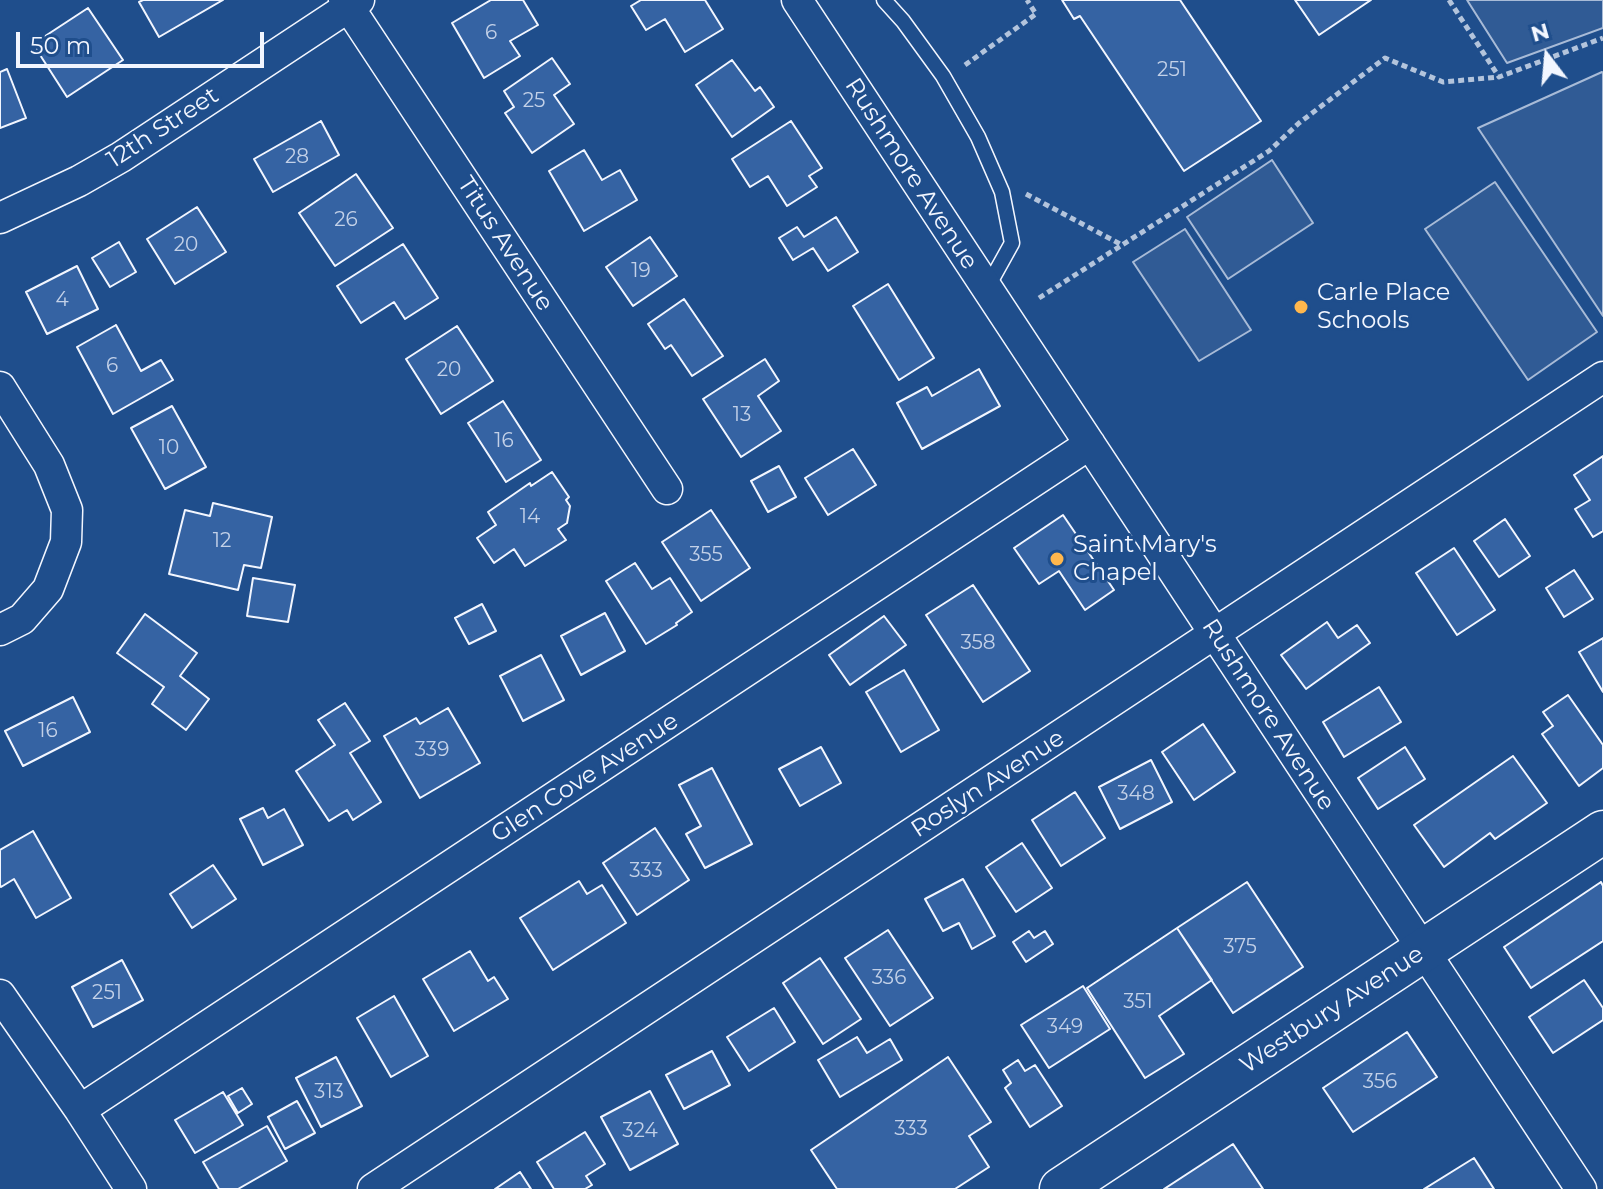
<!DOCTYPE html>
<html>
<head>
<meta charset="utf-8">
<style>
  body { margin:0 }
  #map { position:relative; width:1603px; height:1189px; overflow:hidden; background:#1f4e8c; font-family:Montserrat,sans-serif }
  canvas { display:block }
  .north { position:absolute; left:1507px; top:16px; width:80px; height:80px; -webkit-text-stroke:6px #1f4e8c; paint-order:stroke; rotate:344deg; font-size:22px; font-weight:700; line-height:32px; text-align:center; color:#f2f6ff }
  .north::after { content:''; display:block; margin:auto; width:28px; height:36px; background:#f2f6ff; clip-path:polygon(50% 0,100% 100%,50% 72%,0 100%) }
  .scale { position:absolute; left:16px; top:32px; width:248px; height:36px; box-sizing:border-box; border:4px solid #f2f6ff; border-top:0; padding-left:10px; font-size:24px; line-height:28px; white-space:nowrap; color:#f2f6ff; -webkit-text-stroke:6px #1f4e8c; paint-order:stroke }
</style>
</head>
<body>
<div id="map">
<canvas width="1603" height="1189"></canvas>
<div class="north">N</div>
<div class="scale">50 m</div>
</div>
<script>
const context = document.querySelector('canvas').getContext('2d');
context.lineJoin = 'round';
function fillPath(path, color) { context.fillStyle = color; context.fill(path, 'evenodd'); }
const toPath = rows => new Path2D(rows.map(r => 'M' + r).join(''));
function strokePath(path, color, width, dash) { context.strokeStyle = color; context.lineWidth = width; context.lineCap = dash ? 'butt' : 'round'; context.setLineDash(dash || []); context.stroke(path); }
function label(font, color, halo, rows, align = 'center') {
  context.font = font + ' Montserrat,sans-serif'; context.lineWidth = 6; context.setLineDash([]); context.textBaseline = 'middle'; context.strokeStyle = halo; context.fillStyle = color; for (const [text, x, y, turn = 0] of rows) {
    context.save(); context.translate(x, y); context.rotate((+turn || 0) * Math.PI / 180); context.textAlign = isNaN(turn) ? turn : align; if (halo) context.strokeText(text, 0, 0); context.fillText(text, 0, 0); context.restore();
  }
}
const built = toPath([
  [1467,0,1603,0,1603,28,1507,63,1467,0],
  [1602,72,1603,73,1603,316,1478,128,1602,72],
  [1272,160,1313,223,1228,279,1187,217,1272,160],
  [1495,182,1597,332,1528,380,1425,229,1495,182],
  [1185,229,1251,330,1199,361,1133,262,1185,229]
]);
fillPath(built, '#305b95');
strokePath(built, '#a8bbd7', 2);
const building = toPath([
  [143,0,223,0,159,37,139,2,143,0],
  [491,0,523,0,538,25,510,41,520,56,484,78,452,23,491,0],
  [641,0,705,0,723,29,685,52,665,19,646,30,631,6,641,0],
  [1062,0,1180,0,1261,121,1184,171,1080,16,1074,19,1062,0],
  [1295,0,1371,0,1319,35,1295,0],
  [88,8,123,60,67,97,33,44,88,8],
  [552,58,570,84,554,95,574,124,532,153,505,113,514,107,504,91,552,58],
  [732,60,755,91,760,87,774,107,732,137,696,85,732,60],
  [7,69,26,118,0,128,0,72,7,69],
  [321,121,339,155,273,192,254,159,321,121],
  [791,121,822,168,809,176,817,187,787,206,768,176,750,187,732,159,791,121],
  [584,150,602,180,620,170,637,200,584,231,549,171,584,150],
  [356,174,393,228,335,266,299,213,356,174],
  [197,207,226,252,175,284,147,239,197,207],
  [836,217,858,252,828,271,813,248,793,260,779,238,797,227,804,237,836,217],
  [650,237,677,276,633,306,606,267,650,237],
  [119,242,136,272,110,287,92,258,119,242],
  [403,244,438,298,405,319,394,302,361,323,337,286,403,244],
  [77,266,98,309,47,334,26,292,77,266],
  [888,284,934,358,899,380,853,306,888,284],
  [684,299,723,356,692,376,671,345,665,349,648,324,684,299],
  [116,325,141,371,161,360,173,380,113,414,77,347,116,325],
  [457,326,493,381,441,414,406,359,457,326],
  [765,359,779,381,758,396,781,431,741,457,703,399,765,359],
  [979,369,1000,406,922,449,897,403,927,387,932,396,979,369],
  [503,401,541,460,506,482,468,423,503,401],
  [172,406,206,467,165,489,131,428,172,406],
  [853,449,876,485,828,515,805,478,853,449],
  [1603,456,1603,531,1593,537,1575,509,1590,500,1574,475,1603,456],
  [779,466,796,497,768,512,751,481,779,466],
  [552,472,569,497,566,500,570,506,567,523,558,529,566,540,525,566,514,549,494,563,477,538,496,525,488,512,530,483,531,486,552,472],
  [213,503,272,517,261,568,244,565,238,590,169,574,185,510,210,516,213,503],
  [711,510,750,568,701,601,662,542,711,510],
  [1063,515,1114,590,1085,610,1059,571,1039,584,1014,548,1063,515],
  [1505,519,1530,556,1499,577,1474,541,1505,519],
  [1454,548,1495,610,1457,635,1416,573,1454,548],
  [635,563,652,589,670,578,692,612,676,623,677,625,646,644,606,581,635,563],
  [1574,570,1593,599,1564,617,1546,588,1574,570],
  [253,578,295,585,288,622,247,616,253,578],
  [973,585,1030,671,983,702,926,615,973,585],
  [482,604,496,631,469,644,455,618,482,604],
  [605,613,625,651,581,675,561,636,605,613],
  [145,614,197,653,180,676,209,699,186,730,152,704,164,687,117,653,145,614],
  [884,616,906,645,850,685,829,655,884,616],
  [1327,622,1338,638,1357,625,1370,643,1306,689,1281,655,1327,622],
  [1603,638,1603,692,1579,652,1603,638],
  [541,655,564,700,523,721,500,676,541,655],
  [904,670,939,730,901,752,866,692,904,670],
  [1379,687,1401,722,1344,757,1323,722,1379,687],
  [1568,695,1603,745,1603,768,1579,786,1542,734,1553,726,1543,712,1568,695],
  [73,697,90,732,23,766,5,731,73,697],
  [345,703,370,741,350,753,381,802,353,820,347,810,329,821,296,771,335,745,318,720,345,703],
  [448,708,480,763,420,798,384,736,416,718,420,724,448,708],
  [1203,724,1235,772,1194,800,1162,752,1203,724],
  [821,747,841,783,800,806,779,769,821,747],
  [1405,747,1425,779,1378,809,1358,778,1405,747],
  [1513,756,1547,803,1495,839,1490,833,1444,867,1414,825,1513,756],
  [1151,760,1172,802,1120,829,1099,787,1151,760],
  [712,768,752,844,705,868,686,834,701,826,679,785,712,768],
  [1075,792,1105,838,1061,866,1032,820,1075,792],
  [263,808,268,818,284,809,303,845,263,865,240,819,263,808],
  [655,828,689,880,637,915,603,863,655,828],
  [33,831,71,898,36,918,14,879,1,887,0,885,0,850,33,831],
  [1022,843,1052,888,1016,912,986,867,1022,843],
  [213,865,236,899,192,928,170,894,213,865],
  [963,879,995,936,972,949,959,923,943,931,925,899,963,879],
  [579,881,587,894,602,885,626,923,553,970,520,918,579,881],
  [1247,882,1303,967,1233,1013,1177,928,1247,882],
  [1601,882,1603,886,1603,941,1531,988,1504,947,1601,882],
  [1177,928,1212,980,1159,1016,1184,1054,1145,1078,1087,988,1177,928],
  [888,930,933,998,890,1026,845,958,888,930],
  [1029,931,1034,938,1045,931,1053,944,1026,962,1013,942,1029,931],
  [470,951,488,981,494,977,508,999,454,1031,423,979,470,951],
  [820,958,861,1019,823,1044,783,983,820,958],
  [122,960,143,1000,93,1027,72,987,122,960],
  [1584,980,1603,1008,1603,1020,1553,1053,1529,1017,1584,980],
  [1083,986,1110,1029,1049,1068,1021,1025,1083,986],
  [394,996,428,1056,391,1077,357,1018,394,996],
  [774,1008,795,1042,749,1071,727,1037,774,1008],
  [1407,1032,1437,1077,1353,1132,1323,1088,1407,1032],
  [857,1037,867,1053,890,1039,902,1060,840,1097,818,1060,857,1037],
  [712,1051,730,1085,684,1109,666,1075,712,1051],
  [336,1057,362,1106,321,1127,296,1078,336,1057],
  [948,1057,991,1122,969,1136,989,1167,955,1189,837,1189,811,1150,948,1057],
  [1018,1060,1025,1071,1035,1065,1062,1106,1030,1127,1005,1088,1011,1083,1003,1070,1018,1060],
  [242,1088,252,1104,238,1113,228,1096,242,1088],
  [650,1091,678,1144,630,1170,601,1117,650,1091],
  [223,1092,243,1125,195,1153,175,1120,223,1092],
  [297,1101,315,1133,285,1149,268,1117,297,1101],
  [267,1126,287,1161,238,1189,219,1189,203,1162,267,1126],
  [585,1132,605,1164,586,1176,592,1185,585,1189,554,1189,537,1162,585,1132],
  [1233,1144,1263,1189,1164,1189,1233,1144],
  [1474,1158,1494,1189,1424,1189,1474,1158],
  [520,1172,531,1189,495,1189,520,1172]
]);
fillPath(building, '#3563a3');
strokePath(building, '#f2f6ff', 2);
const lane = toPath([
  [884,0,903,21,943,76,978,137,1002,192,1012,243,987,288]
]);
const street = toPath([
  [344,0,667,489],
  [797,0,1581,1189],
  [0,218,79,181,121,157,359,0],
  [0,387,49,465,67,510,66,542,48,589,22,619,0,630],
  [0,995,80,1110,131,1189],
  [80,1110,1090,444],
  [373,1189,1603,377]
]);
const secondary = toPath([
  [1061,1189,1603,832]
]);
strokePath(lane, '#f2f6ff', 17);
strokePath(street, '#f2f6ff', 33);
strokePath(secondary, '#f2f6ff', 45);
strokePath(toPath([
  [1449,0,1499,77,1603,38],
  [965,65,1036,14,1027,0],
  [1026,194,1122,245,1269,151,1299,123,1385,58,1443,82,1499,77],
  [1039,298,1122,245]
]), '#b3c4dc', 5, [6, 4]);
strokePath(lane, '#1f4e8c', 14);
strokePath(street, '#1f4e8c', 30);
strokePath(secondary, '#1f4e8c', 42);
for (const [x, y, r, color] of [
  [1301,307,8,"#ffb74d"],
  [1057,559,8,"#ffb74d"]
]) { const dot = new Path2D(); dot.arc(x, y, r, 0, 2 * Math.PI); context.fillStyle = color; context.fill(dot); strokePath(dot, '#1f4e8c', 3); }
label('20px', '#c3d1e8', null, [
  ["6",491,33],
  ["251",1172,70],
  ["25",534,101],
  ["28",297,157],
  ["26",346,220],
  ["20",186,245],
  ["19",641,271],
  ["4",62,300],
  ["6",112,366],
  ["20",449,370],
  ["13",742,415],
  ["16",504,441],
  ["10",169,448],
  ["14",530,517],
  ["12",222,541],
  ["355",706,555],
  ["358",978,643],
  ["16",48,731],
  ["339",432,750],
  ["348",1136,794],
  ["333",646,871],
  ["375",1240,947],
  ["336",889,978],
  ["251",107,993],
  ["351",1138,1002],
  ["349",1065,1027],
  ["356",1380,1082],
  ["313",329,1092],
  ["333",911,1129],
  ["324",640,1131]
]);
label('24px', '#f2f6ff', '#1f4e8c', [
  ["12th Street",163,128,-33],
  ["Rushmore Avenue",911,174,57],
  ["Titus Avenue",505,244,57],
  ["Rushmore Avenue",1268,715,57],
  ["Glen Cove Avenue",585,778,-33],
  ["Roslyn Avenue",988,784,-33],
  ["Westbury Avenue",1332,1010,-33]
]);
label('24px', '#f2f6ff', '#1f4e8c', [
  ["Carle Place",1317,293],
  ["Schools",1317,321],
  ["Saint Mary's",1073,545],
  ["Chapel",1073,573]
], 'left');
</script>
</body>
</html>
